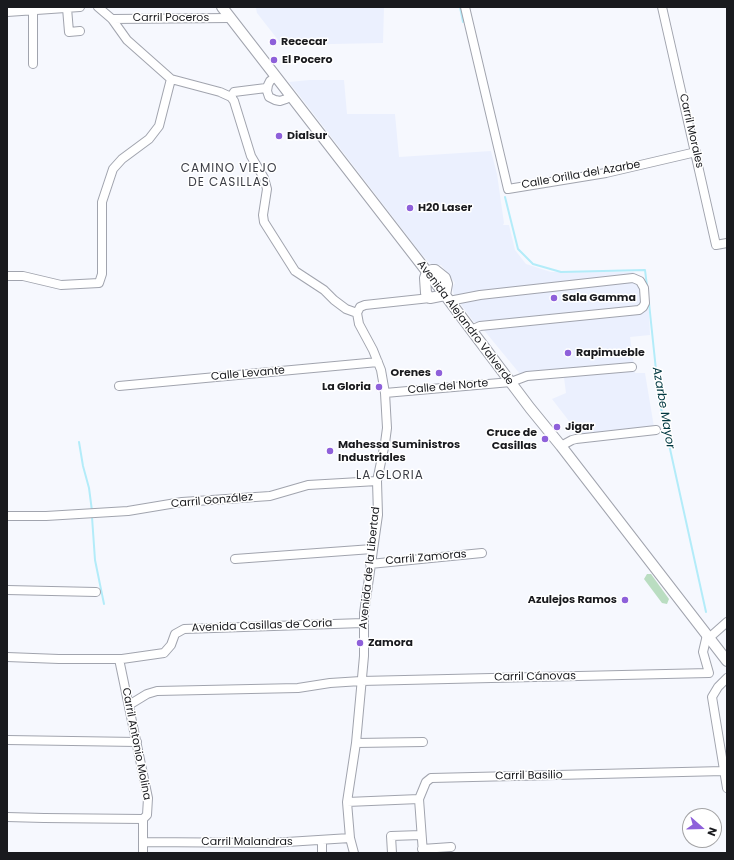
<!DOCTYPE html>
<html>
<head>
<meta charset="utf-8">
<style>
  body { margin:0 }
  #map { position:relative; width:734px; height:860px; overflow:hidden; background:#f6f8fe; font-family:Poppins,sans-serif }
  canvas { display:block }
  .frame { position:absolute; inset:0; border:8px solid #191a1e; pointer-events:none }
  .north { position:absolute; left:682px; top:808px; width:40px; height:40px; box-sizing:border-box; background:#fff; border:1px solid #a3a3a5; border-radius:50%; rotate:110deg; font-size:11px; font-weight:700; line-height:16px; text-align:center; color:#191a1e }
  .north::after { content:''; display:block; margin:auto; width:14px; height:18px; background:#8e60da; clip-path:polygon(50% 0,100% 100%,50% 72%,0 100%) }
</style>
</head>
<body>
<div id="map">
<canvas width="734" height="860"></canvas>
<div class="frame"></div>
<div class="north">N</div>
</div>
<script>
const context = document.querySelector('canvas').getContext('2d');
context.lineJoin = 'round';
function fillPath(path, color) { context.fillStyle = color; context.fill(path, 'evenodd'); }
const toPath = rows => new Path2D(rows.map(r => 'M' + r).join(''));
function strokePath(path, color, width, dash) { context.strokeStyle = color; context.lineWidth = width; context.lineCap = dash ? 'butt' : 'round'; context.setLineDash(dash || []); context.stroke(path); }
function label(font, color, halo, rows, align = 'center') {
  context.font = font + ' Poppins,sans-serif'; context.lineWidth = 3; context.setLineDash([]); context.textBaseline = 'middle'; context.strokeStyle = halo; context.fillStyle = color; for (const [text, x, y, turn = 0] of rows) {
    context.save(); context.translate(x, y); context.rotate((+turn || 0) * Math.PI / 180); context.textAlign = isNaN(turn) ? turn : align; if (halo) context.strokeText(text, 0, 0); context.fillText(text, 0, 0); context.restore();
  }
}
fillPath(toPath([
  [245,7,384,7,383,43,282,45,257,13,256,8],
  [310,80,344,80,347,114,395,114,399,157,491,151,497,174,504,223,503,225,509,225,515,250,526,264,551,272,633,272,643,278,649,312,650,335,630,337,635,373,645,373,654,427,579,434,552,399,566,393,563,370,520,374,478,323,474,322,454,295,452,287,455,283,441,265,432,265,422,255,289,82]
]), '#ebf0fe');
fillPath(toPath([
  [647,574,651,574,669,599,667,604,662,603,644,579]
]), '#baddc1');
strokePath(toPath([
  [460,7,463,22],
  [505,197,518,249,533,264,561,272,645,270,647,286],
  [649,303,659,399,706,612],
  [79,442,83,466,89,488,92,511],
  [92,517,95,560,104,604]
]), '#b3ecf9', 2);
const minor = toPath([
  [98,7,112,19,127,40,171,79,220,92,231,97,234,101,251,156,264,178,267,189,263,215,264,222,295,271,324,290,334,300,346,309,357,313],
  [465,7,508,189,606,173,696,152],
  [662,7,716,245,727,243],
  [67,8,69,32,80,31],
  [7,12,80,7],
  [112,19,230,18],
  [33,64,33,10],
  [275,77,270,81,268,85,267,91,269,97,275,100,280,101,286,99,290,96],
  [231,97,234,92,266,88],
  [7,276,23,276,61,285,99,283,102,274,102,202,113,169,122,159,149,139,159,126,171,79],
  [449,301,480,295,633,278,640,281,644,288,645,303,643,307,639,310,480,326,471,330],
  [357,313,360,307,365,305,430,298],
  [119,386,378,362],
  [385,393,511,382,527,376,632,367],
  [561,446,572,440,576,439,656,430],
  [7,516,46,516,128,511,182,502,270,496,308,485,377,481],
  [235,559,372,549],
  [370,564,482,553],
  [7,590,96,592],
  [709,638,727,622],
  [7,657,59,659,122,659,164,653,171,645,175,634,184,629,363,623],
  [119,659,148,798,147,815,143,819,143,853],
  [727,678,718,687,712,697,727,788],
  [129,705,147,694,157,691,298,688,330,683,361,681,709,673,703,652,707,635],
  [7,740,137,742],
  [356,743,423,742],
  [419,799,423,853],
  [347,802,419,799,426,782,431,778,724,771],
  [7,817,44,818,143,819],
  [144,842,271,843,350,838],
  [422,849,451,847],
  [322,853,322,840],
  [354,853,350,838,347,802,356,743,364,656,364,613,378,515,377,481,385,443,387,428,385,393,381,370,373,350,359,324,357,313],
  [392,853,391,836,421,835]
]);
const major = toPath([
  [222,7,445,295,530,408,561,446,727,661],
  [432,270,435,270,445,278,447,284,445,295,430,298,426,293,425,278,427,272,432,270]
]);
strokePath(minor, '#a1a4ae', 10);
strokePath(major, '#a1a4ae', 12);
strokePath(minor, '#fff', 8);
strokePath(major, '#fff', 10);
for (const [x, y, r, color] of [
  [273,42,4,"#8e60da"],
  [274,60,4,"#8e60da"],
  [279,136,4,"#8e60da"],
  [410,208,4,"#8e60da"],
  [554,298,4,"#8e60da"],
  [568,353,4,"#8e60da"],
  [439,373,4,"#8e60da"],
  [379,387,4,"#8e60da"],
  [557,427,4,"#8e60da"],
  [545,439,4,"#8e60da"],
  [330,451,4,"#8e60da"],
  [625,600,4,"#8e60da"],
  [360,643,4,"#8e60da"]
]) { const dot = new Path2D(); dot.arc(x, y, r, 0, 2 * Math.PI); context.fillStyle = color; context.fill(dot); strokePath(dot, '#fff', 1.5); }
label('11px', '#191a1e', '#fff', [
  ["Carril Poceros",171,18],
  ["Carril Morales",691,131,77],
  ["Calle Orilla del Azarbe",581,175,-10],
  ["Avenida Alejandro Valverde",465,323,53],
  ["Calle Levante",248,374,-5],
  ["Calle del Norte",448,387,-5],
  ["Carril González",212,501,-5],
  ["Carril Zamoras",426,558,-5],
  ["Avenida de la Libertad",370,568,-84],
  ["Avenida Casillas de Coria",262,626,-2],
  ["Carril Cánovas",535,677,-1],
  ["Carril Antonio Molina",136,744,79],
  ["Carril Basilio",529,776,-1],
  ["Carril Malandras",247,842]
]);
label('bold 11px', '#191a1e', '#fff', [
  ["Rececar",281,42],
  ["El Pocero",282,60],
  ["Dialsur",287,136],
  ["H20 Laser",418,208],
  ["Sala Gamma",562,298],
  ["Rapimueble",576,353],
  ["Orenes",431,373,"right"],
  ["La Gloria",371,387,"right"],
  ["Jigar",565,427],
  ["Cruce de",537,433,"right"],
  ["Casillas",537,446,"right"],
  ["Mahessa Suministros",338,445],
  ["Industriales",338,458],
  ["Azulejos Ramos",617,600,"right"],
  ["Zamora",368,643]
], 'left');
context.letterSpacing = '1px';
label('12px', '#3c3e46', '#fff', [
  ["CAMINO VIEJO",229,169],
  ["DE CASILLAS",229,183],
  ["LA GLORIA",390,476]
]);
context.letterSpacing = '0px';
label('italic 12px', '#013841', '#fff', [
  ["Azarbe Mayor",663,408,80]
]);
</script>
</body>
</html>
